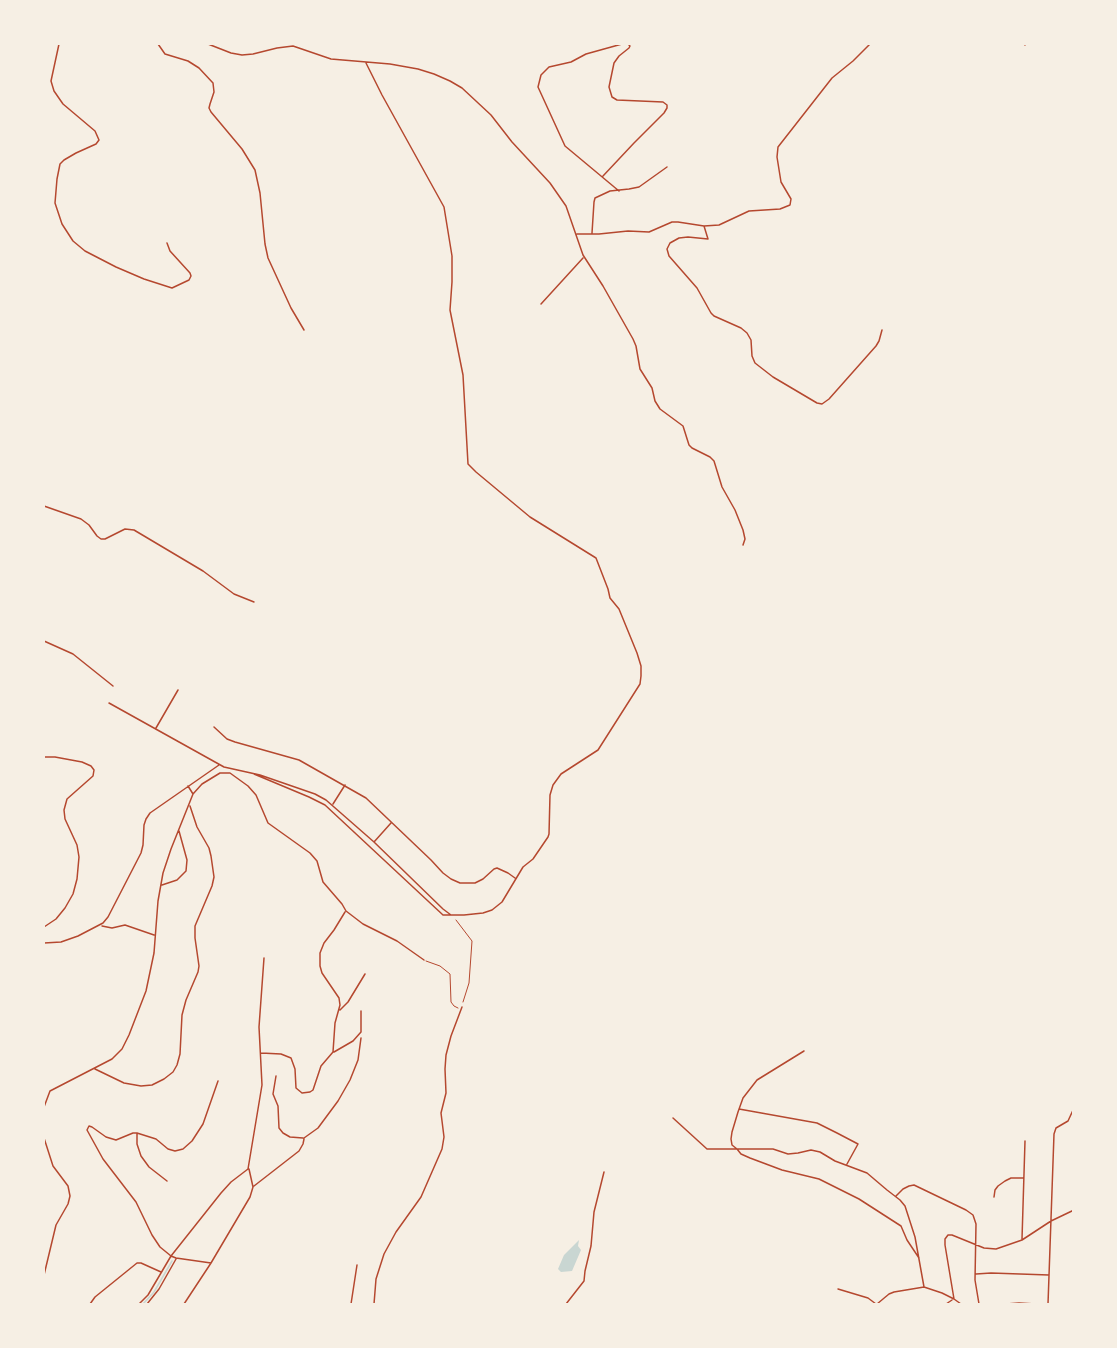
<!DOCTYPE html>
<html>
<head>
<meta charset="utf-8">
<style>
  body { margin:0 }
  #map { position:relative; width:1117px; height:1348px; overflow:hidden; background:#f6efe4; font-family:"Public Sans",sans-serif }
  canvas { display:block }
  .frame { position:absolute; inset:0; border:45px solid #f6efe4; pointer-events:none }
</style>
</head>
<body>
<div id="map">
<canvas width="1117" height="1348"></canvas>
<div class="frame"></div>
</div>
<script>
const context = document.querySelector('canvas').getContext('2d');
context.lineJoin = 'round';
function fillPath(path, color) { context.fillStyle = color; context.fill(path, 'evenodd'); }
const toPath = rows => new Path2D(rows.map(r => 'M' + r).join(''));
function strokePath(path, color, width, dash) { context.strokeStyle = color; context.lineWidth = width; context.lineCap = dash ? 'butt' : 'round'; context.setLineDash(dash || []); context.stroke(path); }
fillPath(toPath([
  [579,1240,578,1246,581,1250,572,1271,561,1272,558,1269,564,1255]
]), '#c9d6d2');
strokePath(toPath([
  [143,1304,154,1292,172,1261]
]), '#c9d6d2', 1.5);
strokePath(toPath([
  [456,920,472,941,469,983,463,1002],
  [426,961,440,966,450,974,451,1002,454,1006,458,1008]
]), '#b5482f', 1);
strokePath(toPath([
  [59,44,51,81,54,91,63,104,95,131,99,140,96,144,76,153,64,160,60,164,57,179,55,203,62,224,73,241,85,251,116,267,144,279,172,288,189,280,191,276,190,273,170,251,167,243],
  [158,44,165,54,188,61,199,68,213,83,214,92,210,104,209,108,211,112,242,149,255,170,260,193,265,244,268,258,291,308,304,330],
  [208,44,231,53,242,55,253,54,277,48,293,46,331,59,390,64,418,69,434,74,450,81,462,88,491,115,512,142,550,183,566,206,583,255,603,286,633,339,636,346,640,369,652,388,655,401,660,409,683,426,689,445,692,448,710,457,714,461,722,487,735,510,743,530,745,539,743,545],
  [870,44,853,61,832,78,778,147,777,157,781,182,791,199,790,205,780,209,749,211,719,225,704,226,708,239,688,237,679,238,670,243,667,249,669,256,697,288,711,313,714,316,741,328,747,333,751,340,752,356,755,363,773,377,817,403,822,404,829,399,876,346,879,341,882,330],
  [1024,44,1025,45],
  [603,176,634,143,664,113,667,108,667,105,663,102,617,100,612,97,609,87,614,63,619,56,629,48,630,46,628,44],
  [619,191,565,146,538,87,541,75,549,67,571,62,586,54,622,44],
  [592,233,594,202,595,198,610,191,629,189,639,187,667,167],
  [577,234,599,234,628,231,649,232,672,222,678,222,704,226],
  [541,304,583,258],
  [44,506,81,519,89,525,97,536,101,539,105,539,125,529,134,530,203,571,234,594,254,602],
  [44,641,73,654,113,686],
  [109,703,224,767,260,775,315,794,326,800,374,842,443,909,451,915],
  [214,727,227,739,235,742,299,760,366,798,431,860,443,873,451,879,460,883,475,883,483,879,494,869,497,868,508,873,515,878],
  [156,728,178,690],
  [44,757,55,757,82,762,91,766,94,770,93,776,67,799,64,810,65,819,77,845,79,857,77,879,73,894,65,908,56,919,44,927],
  [254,774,309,797,325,805,443,915,464,915,483,913,492,910,502,902,523,867,533,859,548,837,549,834,550,795,553,785,561,774,598,750,640,684,641,676,641,666,637,653,619,609,610,598,608,589,596,558,530,517,476,472,468,464,463,375,450,310,452,282,452,256,444,207,382,95,366,63],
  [188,786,193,794],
  [333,804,345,785],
  [374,842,391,823],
  [162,885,177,880,186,871,187,860,179,831],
  [102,926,112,928,125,925,154,935],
  [44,943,61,942,78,936,103,923,108,917,141,853,143,845,144,825,146,819,150,813,219,765],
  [340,1010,348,1002,365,974],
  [804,1051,757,1080,743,1098,738,1112,732,1132,731,1139,732,1145,737,1149,773,1149,788,1154,798,1153,811,1150,820,1152,835,1161,867,1173,887,1190,900,1200,905,1206,915,1237,924,1287],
  [334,1052,353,1041,361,1032,361,1011],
  [261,1053,281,1054,291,1058,295,1069,296,1088,302,1093,310,1092,313,1090,321,1066,333,1052,335,1023,340,1005,339,998,322,973,320,966,320,953,324,943,334,930,345,912],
  [95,1069,124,1083,141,1086,152,1085,164,1079,173,1072,177,1065,180,1054,182,1015,186,1000,198,972,199,966,195,938,195,926,212,886,214,877,211,856,209,848,197,827,190,806],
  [276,1076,273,1094,278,1106,279,1128,283,1133,290,1137,303,1138],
  [44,1107,50,1091,112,1059,122,1049,129,1035,146,991,154,953,158,901,163,873,171,849,193,794,202,784,220,773,230,773,248,786,256,795,268,823,310,853,317,861,323,882,342,904,346,911,363,924,397,941,424,960],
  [739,1109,817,1123,837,1133,858,1144,847,1164],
  [673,1118,707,1149,737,1149,741,1154,750,1158,782,1170,819,1179,859,1199,901,1226,907,1240,919,1258],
  [137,1134,137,1144,141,1156,149,1167,167,1181],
  [44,1138,53,1166,68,1186,70,1196,68,1204,56,1225,44,1275],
  [304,1138,318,1128,338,1101,350,1080,358,1060,361,1038],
  [254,1186,299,1151,303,1144,304,1139],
  [896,1196,903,1189,909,1186,914,1185,966,1210,973,1215,976,1224,975,1280,979,1304],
  [994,1197,995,1190,998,1186,1005,1181,1011,1178,1023,1178],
  [1022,1239,1025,1141],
  [211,1263,176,1258,171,1256,160,1247,152,1235,136,1202,103,1159,87,1130,89,1126,92,1127,106,1137,116,1140,133,1133,137,1133,156,1139,168,1149,175,1151,183,1149,192,1141,203,1124,218,1081],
  [976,1274,991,1273,1049,1275],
  [838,1289,868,1298,876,1304],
  [954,1299,945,1245,945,1239,948,1235,952,1235,984,1248,996,1249,1022,1240,1051,1221,1074,1210],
  [90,1304,95,1297,137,1263,141,1263,161,1272],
  [139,1304,148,1295,171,1256,221,1193,231,1182,248,1169,262,1085,259,1027,264,958],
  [147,1304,159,1289,176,1259],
  [184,1304,211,1263,250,1197,253,1187,249,1169],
  [351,1304,357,1265],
  [374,1304,376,1279,384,1254,396,1232,421,1197,442,1149,444,1137,441,1113,446,1093,445,1069,446,1055,451,1036,462,1007],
  [566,1304,584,1281,585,1271,591,1246,594,1212,604,1172],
  [877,1304,889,1294,894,1292,924,1287,942,1293,954,1299,961,1304],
  [946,1304,952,1300],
  [1006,1304,1019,1303,1036,1304],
  [1048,1304,1054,1134,1056,1128,1068,1121,1074,1108]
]), '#b5482f', 1.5);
</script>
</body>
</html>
